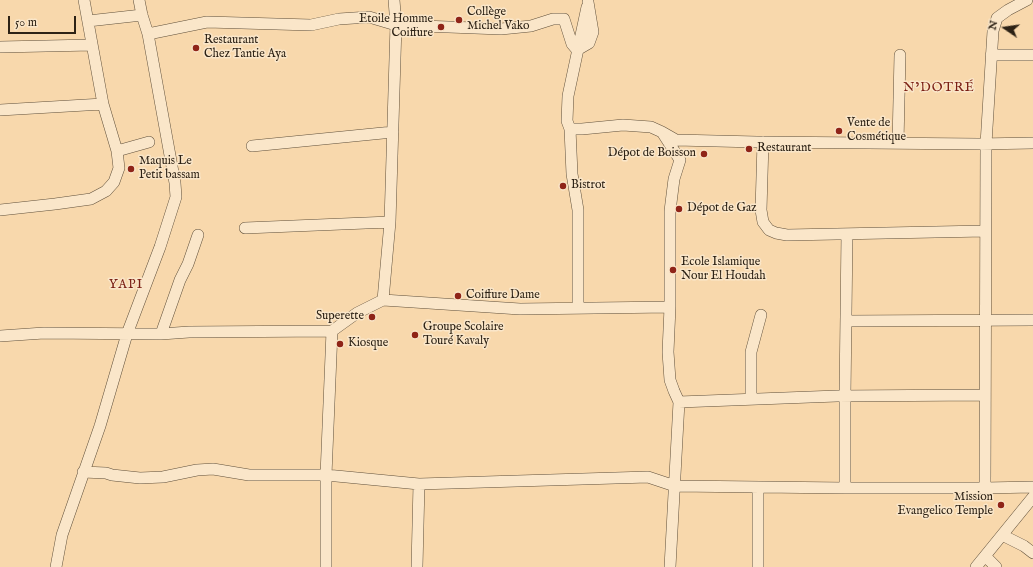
<!DOCTYPE html>
<html>
<head>
<meta charset="utf-8">
<style>
  body { margin:0 }
  #map { position:relative; width:1033px; height:567px; overflow:hidden; background:#f8d8ac; font-family:"IM FELL English",serif }
  canvas { display:block }
  .north { position:absolute; left:985px; top:8px; width:40px; height:40px; -webkit-text-stroke:3px #fae6c9; paint-order:stroke; rotate:283deg; font-size:11px; font-weight:700; line-height:16px; text-align:center; color:#2d2215 }
  .north::after { content:''; display:block; margin:auto; width:14px; height:18px; background:#2d2215; clip-path:polygon(50% 0,100% 100%,50% 72%,0 100%) }
  .scale { position:absolute; left:8px; top:16px; width:68px; height:18px; box-sizing:border-box; border:2px solid #2d2215; border-top:0; padding-left:5px; font-size:12px; line-height:14px; white-space:nowrap; color:#2d2215; -webkit-text-stroke:3px #fae6c9; paint-order:stroke }
</style>
</head>
<body>
<div id="map">
<canvas width="1033" height="567"></canvas>
<div class="north">N</div>
<div class="scale">50 m</div>
</div>
<script>
const context = document.querySelector('canvas').getContext('2d');
context.lineJoin = 'round';
const toPath = rows => new Path2D(rows.map(r => 'M' + r).join(''));
function strokePath(path, color, width, dash) { context.strokeStyle = color; context.lineWidth = width; context.lineCap = dash ? 'butt' : 'round'; context.setLineDash(dash || []); context.stroke(path); }
function label(font, color, halo, rows, align = 'center') {
  context.font = font + ' "IM FELL English",serif'; context.lineWidth = 3; context.setLineDash([]); context.textBaseline = 'middle'; context.strokeStyle = halo; context.fillStyle = color; for (const [text, x, y, turn = 0] of rows) {
    context.save(); context.translate(x, y); context.rotate((+turn || 0) * Math.PI / 180); context.textAlign = isNaN(turn) ? turn : align; if (halo) context.strokeText(text, 0, 0); context.fillText(text, 0, 0); context.restore();
  }
}
const minor = toPath([
  [587,7,568,96,567,121,570,129,582,129,623,125,651,127,662,132],
  [88,21,142,15],
  [148,34,207,22,311,25,339,19,369,17,396,25,501,29,531,26,553,19,564,19,572,44,577,50,589,43,593,32,588,2],
  [0,47,92,45],
  [991,55,1033,55],
  [0,110,103,104],
  [570,129,572,174,578,210,578,308],
  [763,142,761,210,763,222,769,230,776,233,787,235,985,231],
  [898,143,900,55],
  [252,146,393,132],
  [117,151,149,142],
  [0,210,55,204,91,199,106,191,114,182,119,168,117,151,103,104,84,0],
  [245,228,390,222],
  [383,300,520,309,670,307],
  [846,321,1033,320],
  [161,334,180,280,188,264,198,235],
  [0,336,44,333,161,334,189,332,332,331,357,313,383,300,390,222,396,25,394,0],
  [751,399,751,352,761,315],
  [679,402,837,396,985,395],
  [83,472,106,473,112,475,140,478,163,477,197,470,213,469,249,475,326,475,419,484,648,477,675,486,845,488,985,488,1033,487],
  [758,487,758,567],
  [845,488,845,396,847,234],
  [985,488,986,144,993,31,997,18,1008,10,1027,0],
  [1002,535,1024,546,1033,553],
  [985,556,996,567],
  [56,567,62,535,100,426,127,334,160,247,176,197,175,183,148,34,142,15,139,0],
  [326,567,326,475,332,331],
  [417,567,419,484],
  [670,567,679,402,674,391,670,380,668,352,670,307,670,211,674,179,680,160,662,132,676,140,757,142,979,144,1033,143],
  [976,567,1033,497]
]);
strokePath(minor, '#60503b', 12);
strokePath(minor, '#fae6c9', 11);
for (const [x, y, r, color] of [
  [459,20,4,"#8f2418"],
  [441,27,4,"#8f2418"],
  [196,48,4,"#8f2418"],
  [839,131,4,"#8f2418"],
  [749,149,4,"#8f2418"],
  [704,154,4,"#8f2418"],
  [131,169,4,"#8f2418"],
  [563,186,4,"#8f2418"],
  [679,209,4,"#8f2418"],
  [673,270,4,"#8f2418"],
  [458,296,4,"#8f2418"],
  [372,317,4,"#8f2418"],
  [415,335,4,"#8f2418"],
  [340,344,4,"#8f2418"],
  [1001,505,4,"#8f2418"]
]) { const dot = new Path2D(); dot.arc(x, y, r, 0, 2 * Math.PI); context.fillStyle = color; context.fill(dot); strokePath(dot, '#fae6c9', 1.5); }
label('12px', '#2d2215', '#fae6c9', [
  ["Collège",467,13],
  ["Michel Vako",467,27],
  ["Etoile Homme",433,20,"right"],
  ["Coiffure",433,34,"right"],
  ["Restaurant",204,41],
  ["Chez Tantie Aya",204,55],
  ["Vente de",847,124],
  ["Cosmétique",847,138],
  ["Restaurant",757,149],
  ["Dépot de Boisson",696,154,"right"],
  ["Maquis Le",139,162],
  ["Petit bassam",139,176],
  ["Bistrot",571,186],
  ["Dépot de Gaz",687,209],
  ["Ecole Islamique",681,263],
  ["Nour El Houdah",681,277],
  ["Coiffure Dame",466,296],
  ["Superette",364,317,"right"],
  ["Groupe Scolaire",423,328],
  ["Touré Kavaly",423,342],
  ["Kiosque",348,344],
  ["Mission",993,498,"right"],
  ["Evangelico Temple",993,512,"right"]
], 'left');
context.letterSpacing = '1px';
label('13px', '#7a1f14', '#fae6c9', [
  ["N’DOTRÉ",939,88],
  ["YAPI",126,285]
]);
context.letterSpacing = '0px';
</script>
</body>
</html>
